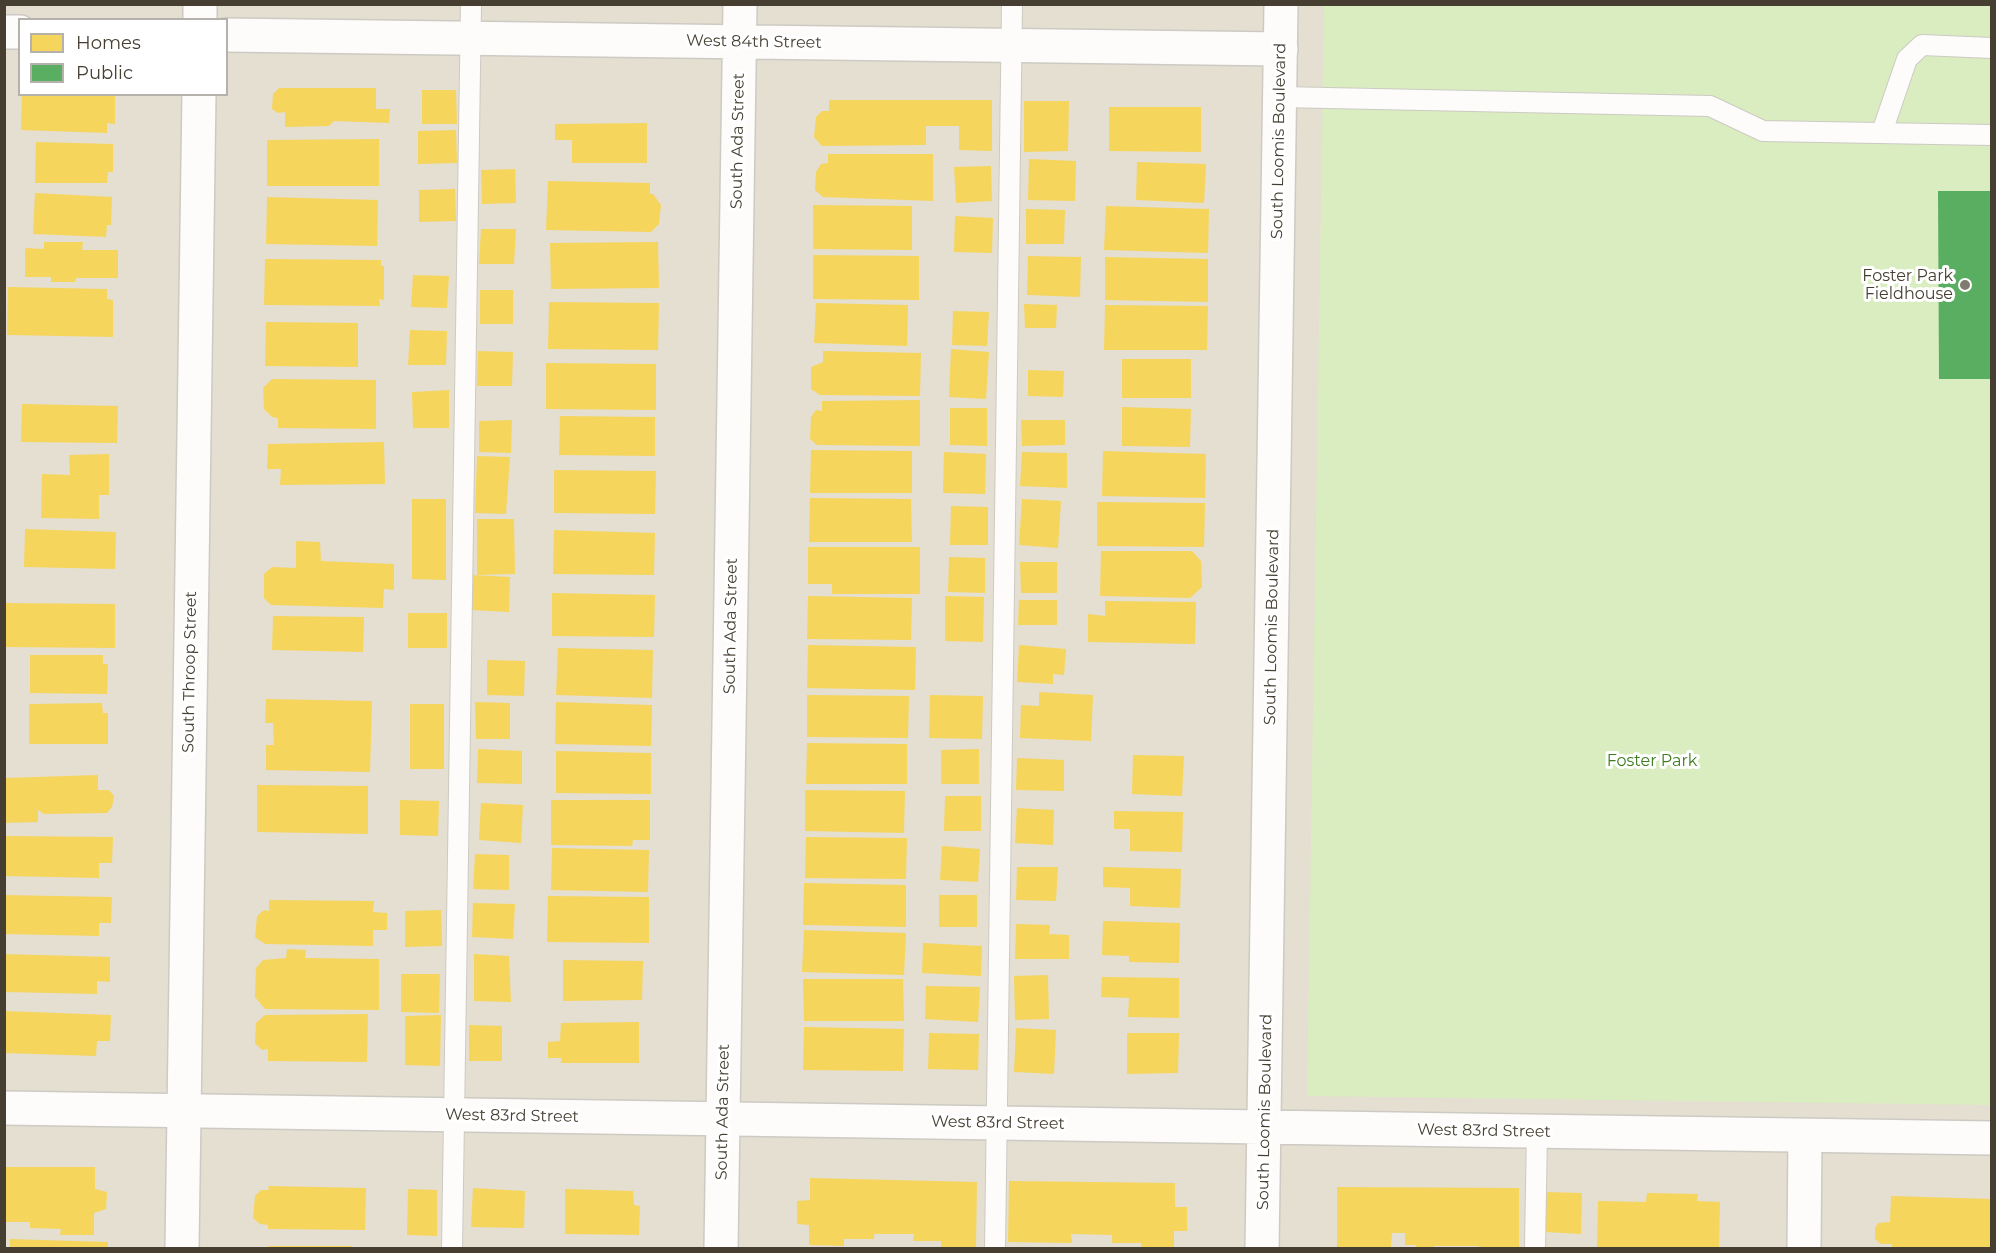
<!DOCTYPE html>
<html>
<head>
<meta charset="utf-8">
<style>
  body { margin:0 }
  #map { position:relative; width:1996px; height:1253px; overflow:hidden; background:#efece5; font-family:Montserrat,sans-serif }
  canvas { display:block }
  .frame { position:absolute; inset:0; border:6px solid #453e31; pointer-events:none }
  .legend { position:absolute; left:18px; top:18px; width:210px; height:78px; box-sizing:border-box; background:#fff; border:2px solid #b5b2ad; margin:0; padding:8px 10px; list-style:none; font-size:18px; color:#453e31 }
  .legend li { display:flex; align-items:center; gap:12px; height:30px }
  .legend b { width:30px; border:2px solid #b5b2ad }
</style>
</head>
<body>
<div id="map">
<canvas width="1996" height="1253"></canvas>
<div class="frame"></div>
<ul class="legend">
<li><b style="height:16px;background:#f6d55c"></b>Homes</li>
<li><b style="height:16px;background:#5aae61"></b>Public</li>
</ul>
</div>
<script>
const context = document.querySelector('canvas').getContext('2d');
context.lineJoin = 'round';
function fillPath(path, color) { context.fillStyle = color; context.fill(path, 'evenodd'); }
const toPath = rows => new Path2D(rows.map(r => 'M' + r).join(''));
function strokePath(path, color, width, dash) { context.strokeStyle = color; context.lineWidth = width; context.lineCap = dash ? 'butt' : 'round'; context.setLineDash(dash || []); context.stroke(path); }
function label(font, color, halo, rows, align = 'center') {
  context.font = font + ' Montserrat,sans-serif'; context.lineWidth = 6; context.setLineDash([]); context.textBaseline = 'middle'; context.strokeStyle = halo; context.fillStyle = color; for (const [text, x, y, turn = 0] of rows) {
    context.save(); context.translate(x, y); context.rotate((+turn || 0) * Math.PI / 180); context.textAlign = isNaN(turn) ? turn : align; if (halo) context.strokeText(text, 0, 0); context.fillText(text, 0, 0); context.restore();
  }
}
fillPath(toPath([
  [5,5,1991,5,1991,1248,5,1248],
  [20,20,226,20,226,94,20,94]
]), '#e4dfd1');
fillPath(toPath([
  [1324,5,1991,5,1991,1105,1307,1096]
]), '#daedc1');
fillPath(toPath([
  [279,88,376,88,376,109,390,109,389,123,334,121,329,126,285,127,285,112,278,113,272,109,273,94],
  [422,90,456,90,457,124,422,124],
  [22,94,115,94,115,124,107,123,107,133,21,130],
  [829,100,992,100,992,151,959,150,959,126,926,126,926,145,822,146,814,137,816,117,822,111,829,111],
  [1024,101,1069,101,1068,151,1024,152],
  [1109,107,1201,107,1201,152,1109,151],
  [647,123,647,163,572,163,572,140,555,140,555,124],
  [456,130,457,163,418,164,418,131],
  [379,139,379,186,267,186,267,140],
  [36,142,113,144,113,172,108,172,107,183,35,183],
  [828,154,933,154,933,201,823,197,815,190,816,172,821,164,828,163],
  [1029,159,1076,161,1075,201,1028,200],
  [1137,162,1206,164,1204,203,1136,200],
  [991,166,992,201,956,203,954,167],
  [515,169,516,203,482,204,481,170],
  [548,181,650,183,650,194,653,194,661,205,659,224,651,232,546,230],
  [455,189,456,221,419,222,419,190],
  [35,193,112,197,111,225,107,225,106,237,33,234],
  [267,197,378,200,377,246,266,244],
  [813,205,912,206,912,250,813,249],
  [1106,206,1209,209,1208,253,1104,250],
  [1026,209,1065,210,1064,244,1026,244],
  [955,216,993,218,992,253,954,252],
  [481,229,516,229,514,264,479,264],
  [44,242,83,242,82,250,118,250,118,278,76,278,75,282,51,282,51,277,25,277,25,248,44,249],
  [658,242,659,288,551,289,550,243],
  [813,255,919,256,919,300,813,299],
  [1028,256,1081,257,1080,297,1027,295],
  [1105,257,1208,259,1208,302,1105,300],
  [265,259,381,260,381,266,384,266,384,300,379,299,380,306,264,305],
  [413,275,449,276,447,308,411,307],
  [8,287,107,289,107,299,113,300,113,337,7,335],
  [480,290,513,290,513,324,480,324],
  [549,302,659,303,658,350,548,349],
  [816,303,908,305,907,346,814,343],
  [1024,304,1057,305,1056,328,1025,328],
  [1105,305,1208,306,1207,350,1104,350],
  [953,311,989,312,987,346,952,345],
  [266,322,358,323,358,367,265,366],
  [410,330,447,331,446,365,408,365],
  [951,349,989,352,986,399,949,397],
  [478,351,513,352,512,386,477,386],
  [823,351,921,353,920,396,820,395,811,389,811,367,823,362],
  [1122,359,1191,359,1191,398,1122,398],
  [546,363,656,364,656,410,546,409],
  [1028,370,1064,371,1063,397,1028,396],
  [272,379,376,380,376,429,278,428,278,418,272,417,264,409,263,388],
  [449,390,449,428,413,428,412,392],
  [920,400,920,446,817,445,810,439,811,417,816,410,822,411,822,401],
  [22,404,118,406,117,443,21,442],
  [1122,407,1191,409,1190,447,1122,446],
  [950,408,987,408,987,446,950,445],
  [560,416,655,417,655,456,559,455],
  [512,420,511,453,479,452,479,421],
  [1021,420,1065,420,1065,445,1022,446],
  [384,442,385,484,280,485,281,469,267,469,268,444],
  [811,450,912,451,912,493,810,493],
  [1103,451,1206,454,1205,498,1102,496],
  [944,452,986,454,985,494,943,493],
  [1022,452,1067,453,1067,488,1020,486],
  [109,454,109,495,99,495,99,519,41,518,42,474,70,475,69,455],
  [477,456,510,457,506,514,475,513],
  [554,470,656,471,655,514,554,513],
  [810,498,911,499,912,542,809,542],
  [412,499,446,499,446,580,412,579],
  [1022,499,1061,501,1058,548,1019,545],
  [1097,502,1205,503,1204,547,1097,546],
  [951,506,988,507,988,545,950,545],
  [477,519,514,519,515,574,477,575],
  [25,529,116,532,115,569,24,567],
  [554,530,655,533,654,575,553,574],
  [296,541,320,542,321,561,394,564,394,590,384,589,383,608,271,605,264,598,264,574,272,567,296,568],
  [808,547,920,547,920,594,832,594,832,584,808,584],
  [1101,551,1192,551,1201,561,1202,587,1190,598,1100,596],
  [949,557,985,558,985,593,948,592],
  [1020,562,1057,562,1057,593,1021,593],
  [472,575,510,577,509,612,472,610],
  [552,593,655,595,654,637,552,636],
  [808,596,912,598,911,640,807,639],
  [945,596,984,597,983,642,945,641],
  [1019,600,1057,600,1057,625,1018,625],
  [1105,601,1196,602,1195,644,1088,642,1088,614,1105,616],
  [4,603,115,604,115,648,4,647],
  [408,613,447,613,447,648,408,648],
  [273,616,364,617,363,652,272,650],
  [808,645,916,647,915,690,807,688],
  [1019,645,1066,649,1064,675,1053,674,1053,684,1017,682],
  [558,648,653,650,652,698,556,695],
  [30,655,103,655,103,664,108,664,107,694,30,693],
  [487,660,525,661,524,696,487,695],
  [1039,692,1093,695,1091,741,1020,738,1021,705,1039,706],
  [807,695,909,696,908,738,807,737],
  [930,695,983,696,982,739,929,738],
  [266,699,372,701,370,772,266,770,266,745,274,745,273,723,265,723],
  [475,702,510,703,510,739,476,739],
  [556,702,652,705,651,746,555,744],
  [102,703,103,713,108,713,108,744,29,744,29,704],
  [410,704,444,704,444,769,410,769],
  [807,743,907,744,907,784,806,784],
  [478,749,522,751,522,784,477,783],
  [979,749,979,784,941,784,941,750],
  [556,751,651,753,651,794,556,793],
  [1133,755,1184,756,1182,796,1132,794],
  [1017,758,1064,760,1064,791,1016,790],
  [98,775,98,790,109,790,114,796,112,807,107,813,44,814,38,810,38,822,4,823,4,778],
  [257,785,368,786,368,834,257,832],
  [805,790,905,791,904,833,805,831],
  [945,796,981,796,981,831,944,831],
  [400,800,439,801,438,836,400,835],
  [551,800,650,800,650,840,633,840,632,846,551,845],
  [481,803,523,805,521,843,479,840],
  [1017,808,1054,810,1053,845,1015,843],
  [1114,811,1183,812,1182,852,1130,851,1130,829,1114,829],
  [5,836,113,837,112,863,99,863,99,878,5,876],
  [806,837,907,838,906,879,805,878],
  [942,846,980,849,978,882,940,880],
  [552,848,649,850,648,892,551,890],
  [475,854,509,855,509,890,473,889],
  [1017,867,1058,867,1056,901,1016,900],
  [1103,867,1181,869,1180,908,1130,906,1130,888,1103,887],
  [804,883,906,885,906,927,803,925],
  [4,895,112,897,111,923,99,923,99,936,4,934],
  [939,895,977,895,977,927,939,927],
  [548,896,649,897,649,943,547,942],
  [269,900,374,901,373,912,387,913,387,930,373,930,373,946,265,944,255,937,257,916,264,910,269,911],
  [473,903,515,904,513,939,472,937],
  [441,910,442,946,405,947,405,911],
  [1103,921,1180,923,1179,963,1129,962,1129,956,1102,955],
  [1016,924,1050,925,1049,934,1069,935,1069,959,1015,959],
  [804,930,906,933,904,975,802,972],
  [923,943,982,946,981,976,922,973],
  [287,949,306,950,305,958,379,959,379,1010,265,1009,255,997,256,968,263,960,286,958],
  [4,954,110,957,110,982,97,981,97,994,4,992],
  [474,954,509,956,511,1002,474,1001],
  [563,960,643,961,642,1000,563,1001],
  [401,974,440,974,439,1013,401,1012],
  [1048,975,1049,1019,1015,1020,1014,976],
  [1102,977,1179,978,1179,1018,1128,1017,1129,998,1101,997],
  [803,979,903,979,904,1021,804,1021],
  [926,986,980,987,978,1022,925,1019],
  [4,1011,111,1015,110,1041,97,1041,96,1056,4,1053],
  [368,1014,367,1062,268,1061,268,1049,262,1050,255,1043,256,1023,265,1015],
  [441,1015,440,1066,405,1065,405,1016],
  [639,1022,639,1063,561,1063,562,1058,548,1058,548,1042,560,1041,561,1023],
  [469,1025,502,1026,502,1061,469,1061],
  [804,1027,904,1029,903,1071,803,1070],
  [1016,1028,1056,1030,1054,1074,1014,1072],
  [929,1033,979,1034,978,1070,928,1069],
  [1127,1033,1179,1033,1178,1073,1127,1074],
  [4,1167,95,1167,95,1189,107,1192,106,1209,94,1213,94,1235,60,1235,61,1229,30,1228,30,1222,4,1222],
  [810,1178,977,1182,976,1248,941,1248,941,1241,913,1241,914,1234,874,1234,874,1239,844,1239,844,1246,809,1245,809,1225,797,1224,797,1201,810,1200],
  [1009,1181,1175,1183,1175,1207,1187,1207,1187,1231,1174,1231,1174,1248,1141,1248,1141,1243,1112,1243,1112,1235,1071,1234,1072,1243,1008,1242],
  [268,1186,366,1188,365,1230,268,1229,268,1225,260,1224,253,1218,255,1196,261,1190,269,1190],
  [1337,1187,1519,1188,1519,1247,1479,1248,1479,1246,1434,1246,1434,1248,1416,1248,1416,1245,1405,1245,1405,1233,1392,1233,1391,1247,1337,1248],
  [473,1188,525,1191,524,1228,471,1227],
  [408,1189,437,1190,437,1236,407,1235],
  [565,1189,633,1191,634,1205,640,1206,639,1235,565,1234],
  [1546,1192,1582,1193,1581,1234,1545,1232],
  [1647,1193,1698,1194,1697,1201,1720,1202,1719,1248,1597,1248,1598,1201,1646,1202],
  [1891,1196,1992,1199,1992,1248,1892,1248,1892,1244,1881,1244,1875,1239,1875,1228,1878,1223,1890,1222],
  [10,1239,108,1242,108,1248,10,1248],
  [268,1246,352,1246,352,1248,268,1248]
]), '#f6d55c');
fillPath(toPath([
  [1938,191,1992,191,1992,379,1939,379]
]), '#5aae61');
const service = toPath([
  [1280,97,1710,106,1763,131,1992,135],
  [1882,132,1907,59,1922,45,1992,48],
  [452,1248,471,4],
  [995,1248,1012,4],
  [1535,1248,1537,1132]
]);
const minor = toPath([
  [200,20,200,4],
  [4,32,20,32],
  [226,35,1281,49],
  [182,1248,199,94],
  [721,1248,740,4],
  [1804,1248,1805,1136]
]);
const tertiary = toPath([
  [4,1108,1992,1138],
  [1262,1248,1281,4]
]);
strokePath(service, '#cdcac3', 22);
strokePath(minor, '#cdcac3', 36);
strokePath(tertiary, '#cdcac3', 36);
strokePath(service, '#fdfcfb', 20);
strokePath(minor, '#fdfcfb', 33);
strokePath(tertiary, '#fdfcfb', 33);
for (const [x, y, r, color] of [
  [1965,285,6,"#807b70"]
]) { const dot = new Path2D(); dot.arc(x, y, r, 0, 2 * Math.PI); context.fillStyle = color; context.fill(dot); strokePath(dot, '#fff', 2); }
label('16px', '#453e31', '#fff', [
  ["West 84th Street",754,42,1],
  ["South Ada Street",738,141,-89],
  ["South Loomis Boulevard",1279,141,-89],
  ["South Ada Street",731,626,-89],
  ["South Loomis Boulevard",1272,627,-89],
  ["South Throop Street",190,672,-89],
  ["South Ada Street",723,1112,-89],
  ["South Loomis Boulevard",1265,1112,-89],
  ["West 83rd Street",512,1116,1],
  ["West 83rd Street",998,1123,1],
  ["West 83rd Street",1484,1131,1]
]);
label('16px', '#453e31', '#fff', [
  ["Foster Park",1953,276],
  ["Fieldhouse",1953,294]
], 'right');
label('16px', '#3e7c1f', '#fff', [
  ["Foster Park",1652,761]
]);
</script>
</body>
</html>
